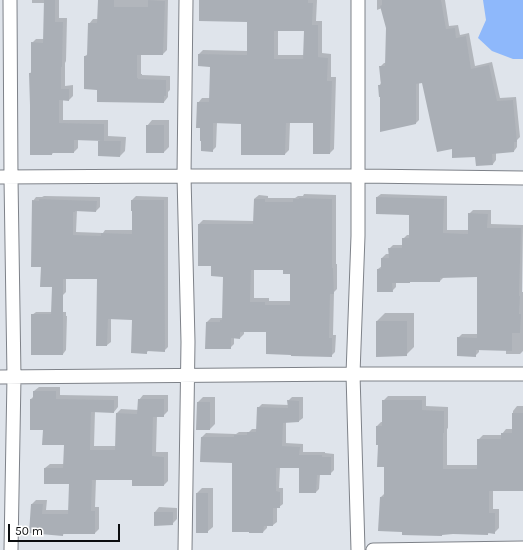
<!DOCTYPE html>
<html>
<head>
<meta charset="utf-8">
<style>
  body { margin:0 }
  #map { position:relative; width:523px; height:550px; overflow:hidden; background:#dfe4eb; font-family:Karla,sans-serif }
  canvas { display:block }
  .scale { position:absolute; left:8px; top:524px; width:112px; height:18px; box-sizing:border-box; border:2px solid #0b0d0f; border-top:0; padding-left:5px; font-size:12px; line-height:14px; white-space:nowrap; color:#0b0d0f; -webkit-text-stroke:3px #fff; paint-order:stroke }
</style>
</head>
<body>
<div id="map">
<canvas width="523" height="550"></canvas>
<div class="scale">50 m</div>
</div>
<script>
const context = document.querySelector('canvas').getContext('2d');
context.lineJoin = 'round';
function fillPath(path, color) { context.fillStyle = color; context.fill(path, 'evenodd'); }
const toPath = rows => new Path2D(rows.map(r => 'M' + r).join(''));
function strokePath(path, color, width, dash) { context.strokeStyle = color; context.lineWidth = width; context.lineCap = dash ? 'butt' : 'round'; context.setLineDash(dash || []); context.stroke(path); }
fillPath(toPath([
  [483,0,523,0,523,59,513,59,492,51,478,38,486,20]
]), '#8eb8fb');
fillPath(toPath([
  [32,0,59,0,59,18,67,18,66,61,65,63,65,86,73,85,73,96,69,100,63,99,63,120,108,120,108,136,126,137,125,151,120,156,99,155,99,141,101,139,78,139,78,148,74,152,54,152,52,154,31,154,30,73,32,72,32,43,36,39,44,39,44,3,32,3],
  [99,0,168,0,167,50,163,54,141,54,141,74,142,74,142,75,170,76,170,90,168,92,168,97,164,102,99,89,85,56,88,54,89,24,93,19,98,19],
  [200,0,317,0,316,21,322,21,322,53,331,54,331,77,336,77,334,149,330,153,314,122,290,122,289,150,285,154,242,123,217,122,216,147,212,151,202,140,198,103,202,98,210,98,211,66,199,54,203,50,248,51,248,21],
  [278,30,305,30,304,55,278,55],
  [377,0,445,0,449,26,458,25,460,35,469,33,475,66,492,62,500,98,516,97,520,137,517,140,517,147,514,151,496,152,496,160,493,164,476,156,452,148,422,82,419,83,419,120,415,124,379,86,381,83,380,67,384,63,386,63,387,28,382,8,377,10],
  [152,120,169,120,169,147,164,152,147,126],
  [304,194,336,195,336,264,337,264,337,289,334,292,333,335,336,335,335,352,331,356,267,331,244,331,244,334,240,338,234,338,234,344,230,348,207,348,207,322,211,318,223,318,224,276,212,265,199,265,199,224,203,220,254,221,254,199,259,195,268,196,268,198,295,198,298,196,303,196],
  [254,269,284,269,291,273,291,301,269,301,269,298,254,298],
  [381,194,447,196,447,230,469,230,469,214,473,210,491,210,491,224,523,225,522,292,523,292,523,351,520,354,506,354,506,350,479,349,479,352,475,356,458,338,462,334,478,334,478,276,444,277,440,281,396,282,396,287,392,291,378,269,382,266,382,258,386,254,390,254,389,249,393,245,403,245,403,239,407,235,410,235,410,214,377,197],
  [44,196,100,197,100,207,96,211,77,210,76,232,103,233,105,230,133,230,132,200,136,196,168,197,168,347,164,351,149,350,147,352,133,319,111,318,111,342,107,345,98,278,66,278,66,292,62,296,53,286,42,266,33,201,36,197,42,197],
  [36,312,66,312,66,316,67,316,66,350,63,354,32,315],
  [385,313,414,313,414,347,406,355,377,321],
  [39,387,60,387,60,395,118,396,118,407,114,412,95,411,94,446,116,446,117,413,121,409,139,410,139,400,143,395,168,395,168,411,163,416,157,416,156,452,168,452,168,481,164,485,133,479,96,479,95,507,99,507,99,529,95,533,64,533,63,535,32,504,36,500,47,500,46,510,69,510,70,483,45,468,50,464,64,464,65,444,44,429,31,399,34,396,34,391],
  [388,396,426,396,426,406,448,407,448,428,447,429,447,465,478,465,478,440,483,435,502,435,502,434,506,429,513,429,513,411,517,406,523,406,523,446,493,490,493,509,499,509,499,528,494,533,489,532,488,534,453,533,381,497,385,493,385,466,379,444,377,426,381,422,383,422,383,401],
  [203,397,215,397,215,424,210,429,198,402],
  [292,397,303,397,303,418,299,421,286,422,286,443,303,444,303,452,325,452,325,453,334,454,334,470,330,474,320,474,319,489,316,492,300,467,280,467,279,488,283,488,283,504,279,507,277,507,277,522,273,525,267,525,267,528,263,532,233,462,202,437,206,433,236,434,239,432,249,432,252,429,257,429,258,408,262,404,289,405,288,401],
  [202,488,213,488,213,527,207,532,197,532,197,493],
  [159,507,177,508,177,519,172,524,155,512]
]), '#0003');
fillPath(toPath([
  [44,0,55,0,55,22,63,22,62,67,61,67,61,89,69,89,69,101,59,100,59,123,104,124,104,141,74,140,74,153,52,153,52,155,30,155,30,105,29,73,31,73,31,42,43,43],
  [98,0,114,0,114,7,148,7,148,0,165,1,163,55,137,55,137,78,138,78,138,79,166,80,166,96,164,96,164,103,97,102,97,90,84,89,84,56,87,56,88,23,97,23],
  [199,0,308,0,308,3,313,3,312,25,318,25,318,57,328,58,327,81,332,81,330,154,313,154,313,123,286,123,285,155,241,155,241,124,213,123,213,152,201,151,201,141,200,141,200,128,196,128,197,102,209,102,210,67,198,66,198,54,247,55,247,22,199,21],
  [274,31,304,31,303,59,274,59],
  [382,0,441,0,446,29,455,28,456,38,466,36,471,69,489,65,497,101,513,100,517,142,514,142,514,152,492,154,493,165,476,166,475,157,452,158,452,149,437,152,422,83,416,84,416,124,380,132,380,97,379,97,378,85,381,85,379,66,385,66,386,28,380,6,382,5],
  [146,125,164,125,164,153,146,153],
  [98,141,121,141,120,157,98,156],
  [376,197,444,199,443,233,468,234,468,213,488,214,487,228,521,228,519,296,520,296,519,314,521,314,520,333,512,333,512,351,476,350,476,357,457,356,457,337,477,338,477,277,440,278,440,282,410,282,410,283,392,283,393,292,377,292,377,269,381,269,381,258,389,258,388,248,402,248,402,238,409,238,409,215,376,214],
  [299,198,332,199,332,268,333,268,334,294,330,294,329,338,332,338,332,357,291,356,291,355,266,354,266,332,240,332,240,339,231,338,231,349,205,349,206,322,220,322,220,320,222,320,223,277,211,276,211,266,198,266,198,224,253,224,254,199,265,199,265,202,293,202,293,199,299,199],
  [251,270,283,270,283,274,290,274,290,305,265,305,265,302,250,302],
  [39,199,97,201,96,212,75,211,75,212,73,212,73,235,101,236,101,233,132,234,132,211,131,211,131,200,164,200,165,352,147,351,147,354,131,353,132,320,108,319,107,346,96,346,97,279,63,279,63,355,31,355,31,314,51,314,52,287,40,287,41,267,31,267,32,200,39,201],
  [376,321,407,321,407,356,376,357],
  [33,391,56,391,56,399,114,400,114,413,91,412,90,450,115,450,116,413,137,414,138,399,164,399,164,417,153,417,152,456,164,457,164,486,132,486,132,480,92,480,91,511,95,511,95,534,63,534,63,536,29,533,31,504,43,504,42,514,68,514,69,484,44,484,44,468,63,468,64,445,42,445,43,430,30,430,30,399,33,399],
  [287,400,299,401,299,422,283,423,282,446,300,447,299,455,322,455,322,457,331,457,331,475,317,475,316,493,299,493,299,468,276,468,276,491,280,492,280,508,273,508,273,526,264,526,263,533,249,533,249,532,232,532,232,463,200,462,201,437,234,437,234,435,247,435,247,432,256,432,257,407,288,408],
  [382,400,422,400,422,410,444,411,444,433,443,433,443,469,477,469,477,439,501,439,501,433,512,433,512,413,523,413,523,491,489,491,489,513,495,513,495,534,488,533,488,535,453,534,442,535,442,536,402,535,402,532,378,531,380,497,384,497,384,467,377,467,378,445,376,445,376,426,382,426],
  [197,402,210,402,210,430,196,430],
  [196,493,208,493,208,533,196,533],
  [154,512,173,512,173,525,154,526]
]), '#aaafb6');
const street = toPath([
  [10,0,11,178,14,377,11,550],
  [358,0,358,236,353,374,358,550],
  [0,177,184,176,359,176,523,178],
  [0,377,353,374,523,374],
  [185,550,188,342,184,176,186,0],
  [373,550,523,548]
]);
strokePath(street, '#7e8289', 15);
strokePath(street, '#fff', 13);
</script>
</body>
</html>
